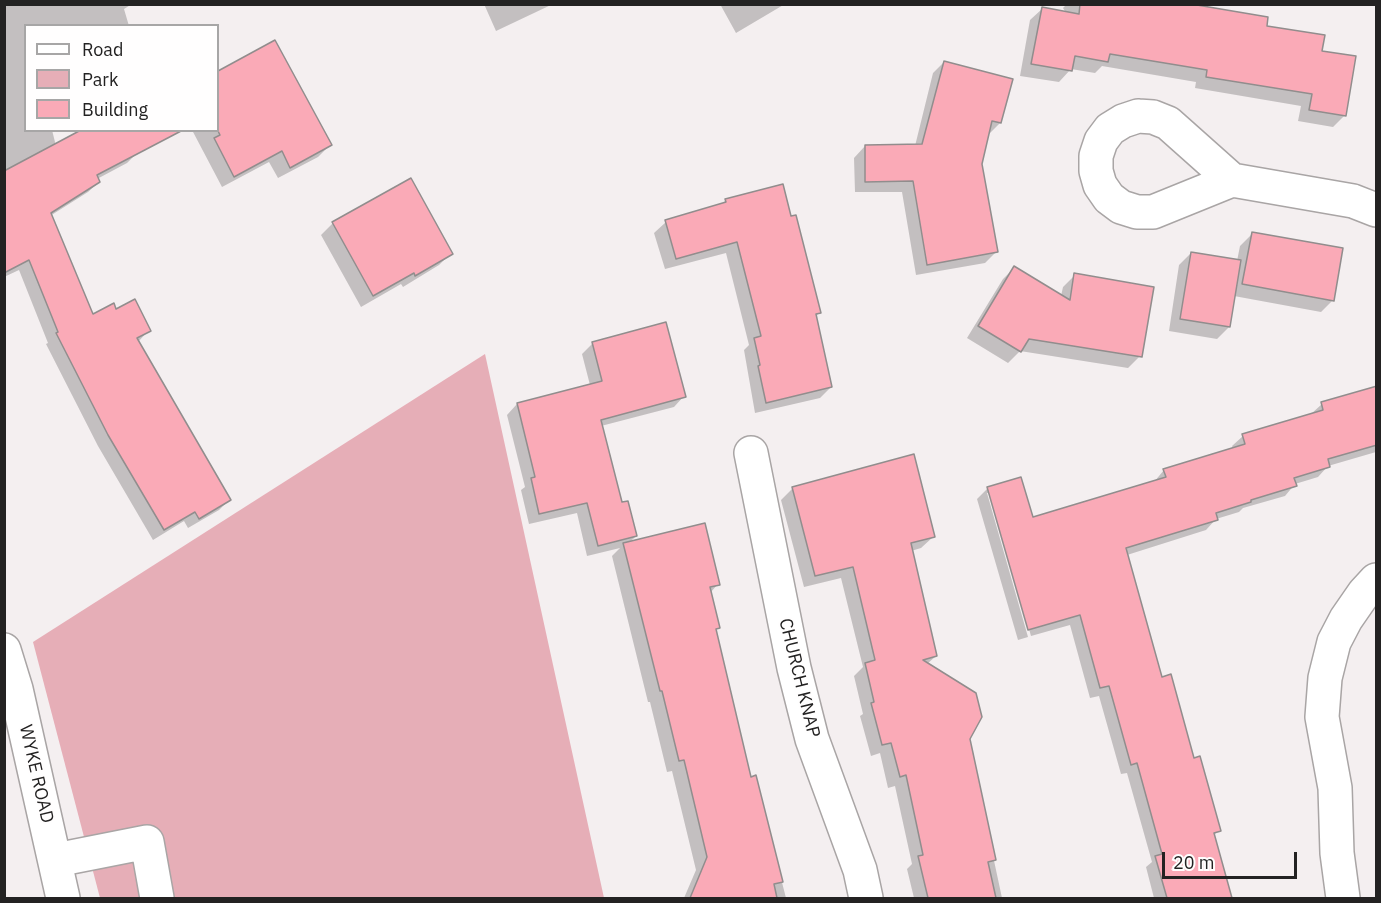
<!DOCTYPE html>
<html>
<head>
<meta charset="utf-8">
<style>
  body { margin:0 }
  #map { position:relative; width:1381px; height:903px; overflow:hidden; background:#f4eff0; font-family:"IBM Plex Sans",sans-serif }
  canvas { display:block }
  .frame { position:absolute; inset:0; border:6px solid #232222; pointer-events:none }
  .legend { position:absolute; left:24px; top:24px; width:195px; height:108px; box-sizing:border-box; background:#fffefe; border:2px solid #a7a6a6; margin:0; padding:8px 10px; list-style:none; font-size:18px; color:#232222 }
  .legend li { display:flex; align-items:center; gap:12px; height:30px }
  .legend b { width:30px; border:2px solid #a7a6a6 }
  .scale { position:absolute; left:1162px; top:852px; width:135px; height:27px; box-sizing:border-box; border:3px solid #232222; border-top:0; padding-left:8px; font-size:18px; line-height:21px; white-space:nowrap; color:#232222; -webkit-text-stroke:4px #fffefe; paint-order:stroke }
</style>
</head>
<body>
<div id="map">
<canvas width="1381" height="903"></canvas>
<div class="frame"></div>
<ul class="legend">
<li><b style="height:8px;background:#fff"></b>Road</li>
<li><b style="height:16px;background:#e6aeb7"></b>Park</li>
<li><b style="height:16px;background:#faaab7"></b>Building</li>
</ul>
<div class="scale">20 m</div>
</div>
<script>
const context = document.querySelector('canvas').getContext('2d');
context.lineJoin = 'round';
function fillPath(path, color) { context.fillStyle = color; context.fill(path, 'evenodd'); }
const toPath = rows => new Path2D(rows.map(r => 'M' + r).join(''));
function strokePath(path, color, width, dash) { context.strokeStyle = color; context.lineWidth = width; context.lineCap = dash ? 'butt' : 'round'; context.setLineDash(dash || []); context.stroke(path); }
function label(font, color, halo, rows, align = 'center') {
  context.font = font + ' "IBM Plex Sans",sans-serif'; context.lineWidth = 4.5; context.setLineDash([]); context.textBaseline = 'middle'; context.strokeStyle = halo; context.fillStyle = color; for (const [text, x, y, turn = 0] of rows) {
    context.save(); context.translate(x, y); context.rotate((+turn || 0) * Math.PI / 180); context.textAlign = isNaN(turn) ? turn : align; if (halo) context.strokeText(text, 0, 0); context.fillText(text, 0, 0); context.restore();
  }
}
fillPath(toPath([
  [485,354,604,898,100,898,33,642]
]), '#e6aeb7');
fillPath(toPath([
  [4,4,132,4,124,9,129,26,26,26,26,130,52,130,56,146,137,153,127,163,97,179,99,182,88,192,50,216,92,316,116,311,149,330,138,342,229,500,219,510,188,528,184,521,153,540,98,446,46,344,48,343,19,270,4,277],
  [484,4,553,4,496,31],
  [720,4,785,4,736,33],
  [1067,4,1199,4,1199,7,1265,27,1321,52,1345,115,1333,127,1298,121,1301,106,1195,88,1196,82,1102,66,1095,73,1071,69,1059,82,1020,76,1030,20,1042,9,1066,13,1063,8],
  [275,43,330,145,318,157,278,178,269,162,222,187,192,130,218,130,218,73],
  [944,62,1000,123,989,134,980,164,996,252,985,263,916,275,902,192,855,192,854,158,865,146,915,146,933,73],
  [411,180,451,253,439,265,403,287,401,284,361,307,321,235,333,223],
  [726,200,820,312,815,317,831,387,820,398,755,413,744,350,749,345,726,253,665,269,654,233,666,222,721,205],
  [1252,234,1333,300,1321,312,1234,296,1229,327,1217,339,1169,331,1179,265,1191,253,1237,261,1240,246],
  [1015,267,1061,296,1063,287,1075,275,1140,356,1128,368,1020,351,1008,363,967,338,1003,279],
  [665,324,684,396,674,407,601,426,621,504,636,536,629,543,718,584,710,593,718,627,715,630,750,778,755,777,786,898,684,898,696,870,672,771,667,772,650,702,648,702,612,556,620,548,587,556,577,513,529,524,521,490,525,487,507,415,517,404,590,385,582,354,592,344],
  [1376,388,1376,452,1328,466,1318,477,1295,484,1285,496,1243,508,1239,512,1216,519,1206,530,1127,555,1161,678,1219,830,1213,836,1230,898,1154,898,1146,867,1152,862,1127,773,1121,774,1099,696,1090,698,1070,625,1031,636,990,493,987,493,1028,637,1018,640,977,499,988,488,1032,519,1154,482,1164,470,1233,449,1232,446,1243,436,1311,414,1322,404],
  [793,488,933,537,921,548,911,551,936,656,927,664,977,696,981,716,968,739,1002,898,914,898,907,869,912,864,895,786,888,788,880,753,871,756,860,716,863,714,854,676,863,667,841,578,804,587,781,500]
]), '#0003');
const building = toPath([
  [1080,4,1191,4,1268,17,1267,26,1325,35,1322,51,1356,56,1346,116,1309,110,1312,94,1206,77,1207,70,1110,54,1108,62,1075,56,1072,71,1031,64,1042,7,1079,14,1080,4],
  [275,40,332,145,290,168,282,151,234,177,214,138,220,135,218,131,218,71,275,40],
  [944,61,1013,79,1001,123,992,121,982,164,998,252,927,265,913,181,865,182,865,145,922,144,944,61],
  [81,130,183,130,97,175,100,182,51,213,93,314,114,303,116,309,135,299,151,331,137,338,231,500,199,519,195,512,164,530,108,435,56,333,58,332,29,260,4,273,4,171,81,130],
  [411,178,453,254,415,276,414,273,373,296,332,222,411,178],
  [783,184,791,216,796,215,821,313,816,314,832,387,766,403,758,366,760,365,754,338,761,336,737,242,676,259,665,220,726,202,725,199,783,184],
  [1252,232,1343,248,1334,301,1242,284,1252,232],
  [1191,252,1241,260,1230,327,1180,319,1191,252],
  [1014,266,1070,300,1074,273,1154,287,1142,357,1029,339,1021,352,978,326,1014,266],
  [666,322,686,397,601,420,622,502,628,501,637,536,598,546,587,503,539,514,531,478,535,477,517,403,602,381,592,342,666,322],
  [1377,386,1377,445,1328,459,1330,467,1294,478,1297,486,1251,500,1251,502,1216,513,1218,520,1126,548,1162,677,1171,674,1194,758,1200,756,1221,831,1214,833,1232,898,1167,898,1155,856,1162,854,1137,763,1131,765,1109,686,1100,688,1080,615,1028,630,987,487,1021,477,1033,517,1166,477,1163,469,1245,444,1242,434,1323,410,1321,402,1377,386],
  [914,454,935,537,911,543,937,656,923,660,976,693,982,717,970,739,996,860,988,862,996,898,928,898,918,856,923,855,906,775,900,777,891,743,882,745,871,703,874,702,865,663,875,660,853,567,815,576,792,487,914,454],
  [705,523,720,585,710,587,720,628,716,629,751,777,756,775,783,882,774,884,777,898,690,898,707,857,684,760,679,761,662,691,660,691,623,543,705,523]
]);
fillPath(building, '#faaab7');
strokePath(building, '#918d8d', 1.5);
const minor = toPath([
  [1138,116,1153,117,1168,123,1232,180,1153,212,1137,212,1121,207,1109,198,1100,185,1096,171,1096,156,1101,141,1110,129,1123,121,1138,116],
  [1232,180,1353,201,1376,210],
  [751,453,794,668,812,739,860,870,866,898],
  [56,860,147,842,157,898],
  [1343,898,1337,853,1335,788,1322,717,1325,678,1334,642,1346,619,1364,593,1376,580]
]);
const major = toPath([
  [4,650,16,689,63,898]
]);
strokePath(minor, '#a9a5a5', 36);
strokePath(major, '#a9a5a5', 36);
strokePath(minor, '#fff', 33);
strokePath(major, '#fff', 33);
label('18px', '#232222', '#fffefe', [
  ["CHURCH KNAP",799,678,76],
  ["WYKE ROAD",36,774,77]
]);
</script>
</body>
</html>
